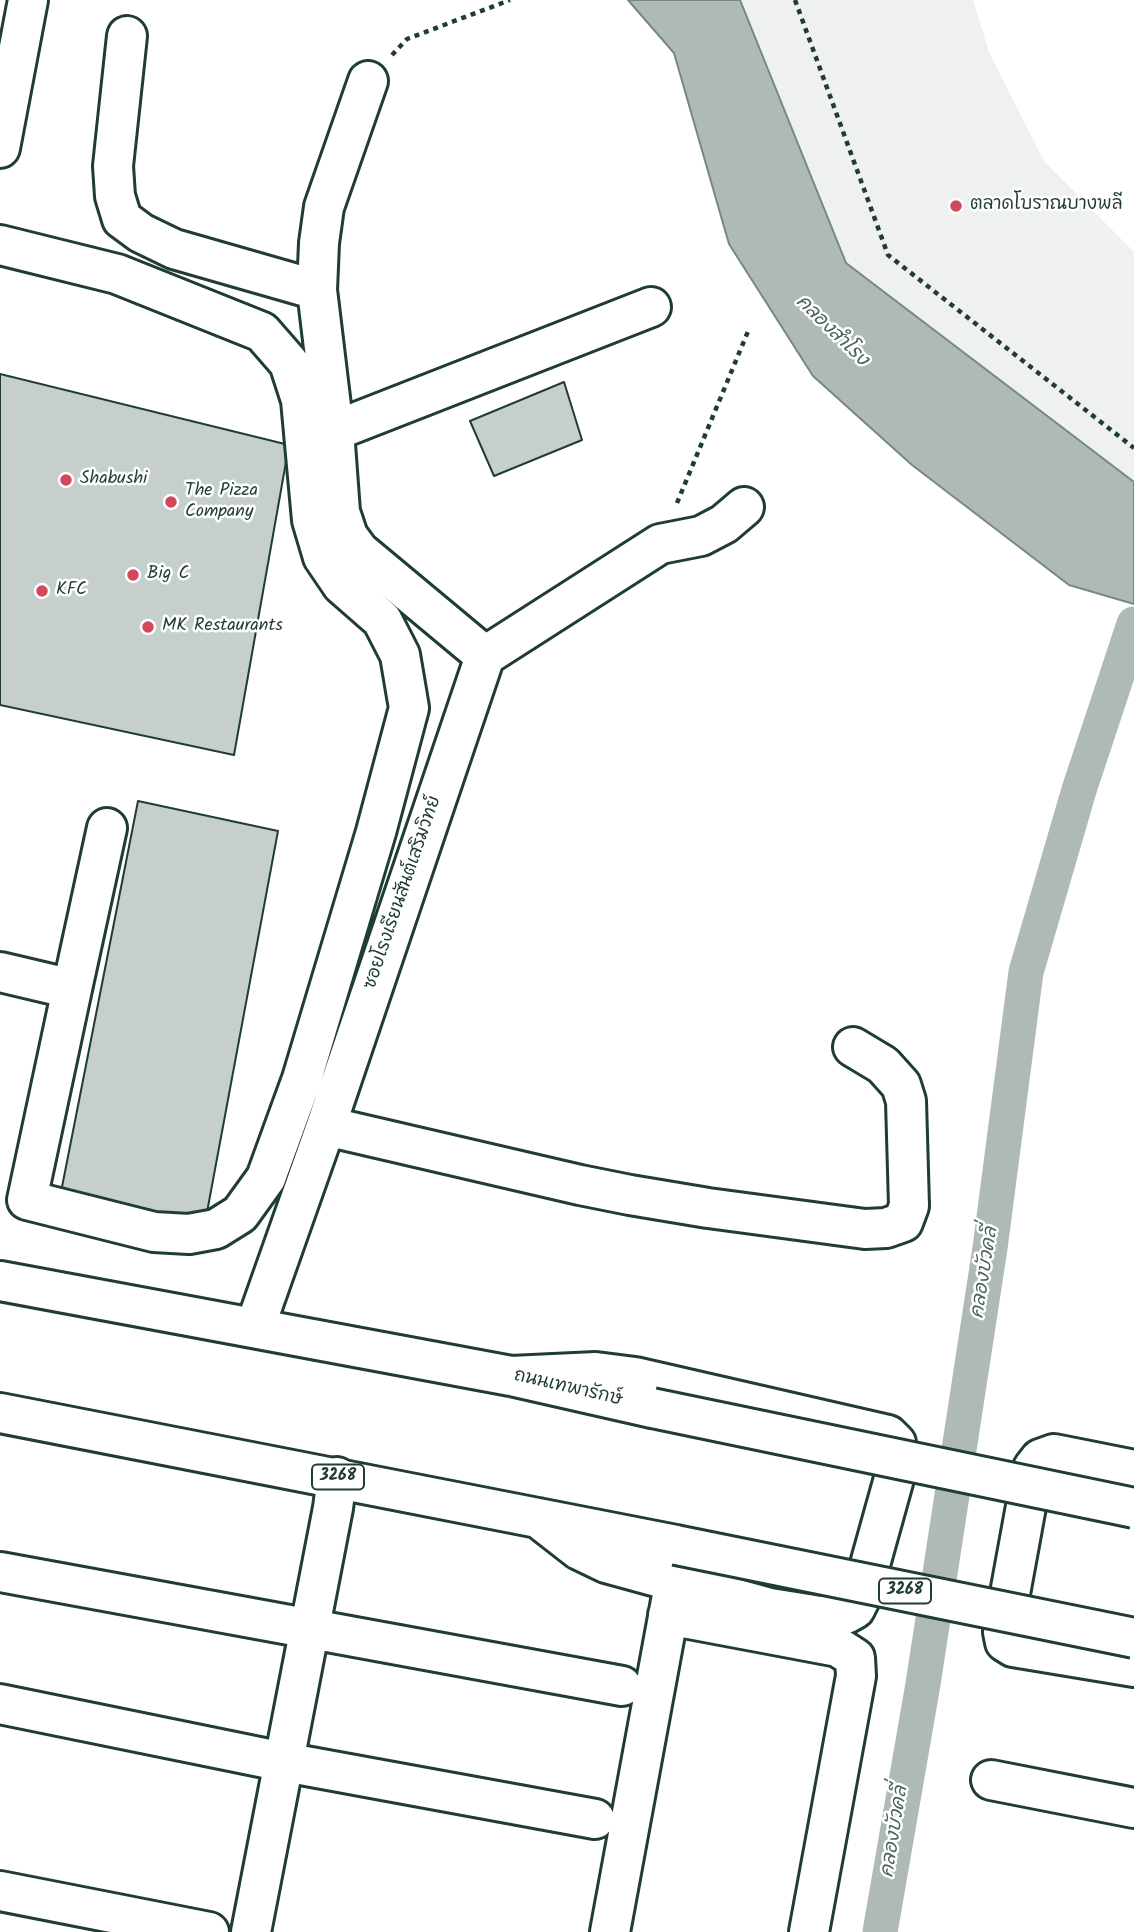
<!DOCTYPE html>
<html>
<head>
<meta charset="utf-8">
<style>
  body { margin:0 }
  canvas { display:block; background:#fff }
</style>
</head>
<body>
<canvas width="1134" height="1932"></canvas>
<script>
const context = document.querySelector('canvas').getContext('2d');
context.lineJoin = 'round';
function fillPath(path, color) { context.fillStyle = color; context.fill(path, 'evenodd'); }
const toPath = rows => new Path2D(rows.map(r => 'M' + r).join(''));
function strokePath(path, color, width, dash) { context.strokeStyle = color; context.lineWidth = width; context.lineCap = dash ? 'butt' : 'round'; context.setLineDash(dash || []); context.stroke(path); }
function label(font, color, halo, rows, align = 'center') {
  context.font = font + ' Kalam,"Playpen Sans Thai",sans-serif'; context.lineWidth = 5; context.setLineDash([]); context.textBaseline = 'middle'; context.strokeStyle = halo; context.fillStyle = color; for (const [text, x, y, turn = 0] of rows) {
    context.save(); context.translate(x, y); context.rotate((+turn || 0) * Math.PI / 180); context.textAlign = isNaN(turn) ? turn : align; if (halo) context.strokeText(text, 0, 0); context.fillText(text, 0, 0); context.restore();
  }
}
fillPath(toPath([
  [740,0,973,0,989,52,1044,161,1134,252,1134,482,846,263]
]), '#eef1f0');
const water = toPath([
  [628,0,740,0,846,263,1134,482,1134,604,1069,585,912,465,813,376,729,244,674,53,628,0]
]);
fillPath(water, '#afbab7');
strokePath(water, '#758883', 2);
strokePath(toPath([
  [880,1932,923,1684,990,1248,1026,972,1079,790,1134,624]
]), '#afbab7', 35);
const building = toPath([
  [0,374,289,445,234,755,0,705,0,374],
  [564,382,582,440,494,476,470,421,564,382],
  [138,801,278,831,205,1223,61,1192,138,801]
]);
fillPath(building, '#c7cfcc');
strokePath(building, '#1f3d34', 2);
const minor = toPath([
  [127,36,113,166,115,196,122,219,141,233,174,249,317,290],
  [368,81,324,207,319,243,317,290,334,431,340,512,348,536,359,551,485,656],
  [0,148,28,0],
  [0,245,117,274,262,332,289,363,301,400,312,520,323,557,342,585,382,620,400,655,409,708,376,832,302,1079,266,1178,240,1214,216,1229,189,1234,154,1232,27,1200,72,989,0,972],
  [334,431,651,307],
  [72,989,107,828],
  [326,1126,580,1185,630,1195,708,1208,865,1229,886,1228,903,1222,909,1206,906,1101,901,1085,883,1065,853,1047],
  [255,1327,326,1126,485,656,660,544,701,536,724,524,744,507],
  [0,1572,622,1686],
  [668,1615,838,1647,855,1658,856,1676,809,1932],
  [0,1704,284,1762,595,1819],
  [991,1780,1134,1808],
  [0,1891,209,1932],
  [251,1932,333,1508,337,1477],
  [610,1932,673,1590]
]);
const major = toPath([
  [0,1281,511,1376,652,1408],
  [511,1376,596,1372,635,1377,888,1435,896,1443,898,1464,861,1597,855,1609,846,1614,820,1616,770,1608,606,1563,579,1550,538,1518],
  [0,1413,676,1545],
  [1134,1470,1054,1454,1040,1459,1033,1468,1003,1632,1005,1642,1013,1647,1134,1667]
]);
strokePath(minor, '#1f3d34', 44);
strokePath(major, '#1f3d34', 44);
strokePath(toPath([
  [795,0,888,255,1134,448],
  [392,55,407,39,510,0],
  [677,503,749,329]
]), '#1f3d34', 4.5, [5, 5]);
strokePath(minor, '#fff', 38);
strokePath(major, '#fff', 38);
const majorBridge = toPath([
  [652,1408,1134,1508],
  [676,1545,1134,1638]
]);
strokePath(majorBridge, '#1f3d34', 44, []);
strokePath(majorBridge, '#fff', 38);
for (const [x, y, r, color] of [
  [956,206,7,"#d1495b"],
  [66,480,7,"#d1495b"],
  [171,502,7,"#d1495b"],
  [133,575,7,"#d1495b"],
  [42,591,7,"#d1495b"],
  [148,627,7,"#d1495b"]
]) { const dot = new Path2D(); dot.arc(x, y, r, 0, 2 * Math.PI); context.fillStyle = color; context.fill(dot); strokePath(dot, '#fff', 2.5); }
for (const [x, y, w] of [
  [338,1477,52],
  [905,1591,52]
]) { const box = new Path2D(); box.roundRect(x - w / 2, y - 12.5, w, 25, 5); context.fillStyle = '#fff'; context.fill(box); strokePath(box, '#1f3d34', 2); }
label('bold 16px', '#1f3d34', null, [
  ["3268",338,1477],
  ["3268",905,1591]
]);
label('18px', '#1f3d34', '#fff', [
  ["ตลาดโบราณบางพลี",970,206],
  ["Shabushi",80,480],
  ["The Pizza",185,492],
  ["Company",185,513],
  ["Big C",147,575],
  ["KFC",56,591],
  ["MK Restaurants",162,627]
], 'left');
label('18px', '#1f3d34', '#fff', [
  ["ซอยโรงเรียนสันต์เสริมวิทย์",404,893,-71],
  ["ถนนเทพารักษ์",568,1389,13]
]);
label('italic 19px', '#4a625b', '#fff', [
  ["คลองสำโรง",831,332,44],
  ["คลองบัวคลี่",986,1273,-81],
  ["คลองบัวคลี่",896,1832,-81]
]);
</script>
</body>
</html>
